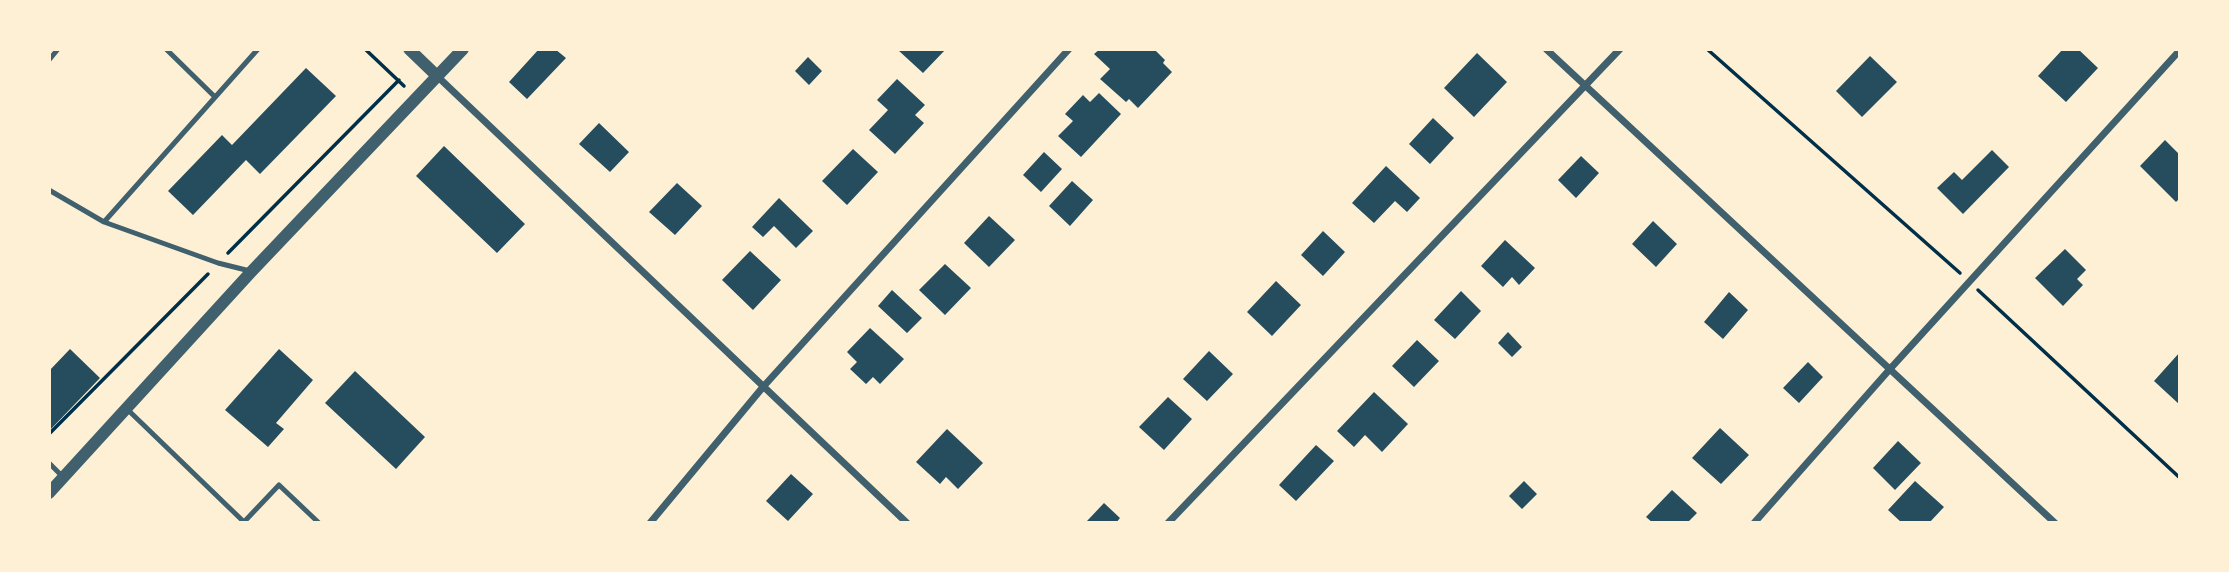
<!DOCTYPE html>
<html>
<head>
<meta charset="utf-8">
<style>
  body { margin:0 }
  #map { position:relative; width:2229px; height:572px; overflow:hidden; background:#fdf0d5; font-family:"Source Sans 3",sans-serif }
  canvas { display:block }
  .frame { position:absolute; inset:0; border:51px solid #fdf0d5; pointer-events:none }
</style>
</head>
<body>
<div id="map">
<canvas width="2229" height="572"></canvas>
<div class="frame"></div>
</div>
<script>
const context = document.querySelector('canvas').getContext('2d');
context.lineJoin = 'round';
function fillPath(path, color) { context.fillStyle = color; context.fill(path, 'evenodd'); }
const toPath = rows => new Path2D(rows.map(r => 'M' + r).join(''));
function strokePath(path, color, width, dash) { context.strokeStyle = color; context.lineWidth = width; context.lineCap = dash ? 'butt' : 'round'; context.setLineDash(dash || []); context.stroke(path); }
fillPath(toPath([
  [539,49,555,49,566,58,527,99,509,82],
  [900,49,946,49,923,73,898,50],
  [1100,49,1154,49,1165,60,1163,63,1172,72,1138,108,1129,99,1126,102,1100,79,1110,69,1094,54],
  [2063,49,2078,49,2098,68,2066,102,2038,76],
  [1477,53,1507,82,1474,117,1444,88],
  [1870,56,1897,82,1862,117,1836,91],
  [808,57,822,71,809,85,795,71],
  [306,68,336,96,260,174,246,160,193,215,168,191,222,135,232,145],
  [897,79,925,105,915,115,924,123,895,154,869,130,888,110,877,100],
  [1099,93,1121,114,1081,157,1058,136,1073,121,1065,114,1083,95,1090,102],
  [1433,118,1454,138,1430,164,1409,144],
  [599,123,629,152,610,172,579,144],
  [2165,140,2180,155,2180,198,2176,202,2140,166],
  [444,146,525,224,497,253,416,176],
  [853,149,878,172,847,205,822,181],
  [1992,150,2009,167,1963,214,1937,188,1954,172,1962,180],
  [1044,152,1062,169,1041,192,1023,175],
  [1581,156,1599,173,1576,198,1558,180],
  [1386,166,1420,198,1407,212,1395,201,1374,223,1352,203],
  [1072,181,1093,200,1070,226,1049,206],
  [677,183,702,206,675,235,649,212],
  [779,198,813,231,796,248,774,226,763,237,752,227],
  [989,216,1015,240,989,267,964,243],
  [1653,221,1677,244,1656,267,1632,244],
  [1323,231,1345,252,1323,276,1301,255],
  [1505,240,1535,268,1519,285,1512,277,1503,287,1481,266],
  [2065,249,2086,270,2077,279,2083,285,2063,306,2035,278],
  [750,251,781,280,753,310,722,280],
  [945,264,971,288,945,315,919,290],
  [1276,281,1301,305,1272,336,1247,312],
  [892,290,922,318,907,333,878,306],
  [1461,291,1481,311,1455,339,1434,320],
  [1729,292,1748,310,1723,339,1704,322],
  [870,328,904,359,880,384,873,377,866,384,850,369,857,362,847,352],
  [1508,332,1522,347,1512,357,1498,343],
  [1417,340,1439,361,1414,387,1392,366],
  [70,349,100,378,49,431,49,371],
  [279,349,313,380,276,423,284,429,268,447,225,410],
  [1209,351,1233,374,1207,401,1183,379],
  [2180,352,2180,405,2154,381],
  [1808,362,1823,377,1799,403,1783,388],
  [355,371,425,437,396,469,325,403],
  [1374,392,1408,424,1382,452,1365,435,1354,447,1337,431],
  [1168,397,1192,419,1164,450,1139,427],
  [1720,428,1749,455,1721,484,1692,458],
  [947,429,983,463,958,489,946,477,940,484,916,462],
  [1898,441,1921,463,1895,490,1873,468],
  [1316,445,1334,461,1296,501,1279,485],
  [791,474,813,494,788,521,766,501],
  [1524,481,1537,494,1522,509,1509,496],
  [1915,481,1944,507,1929,523,1902,523,1888,510],
  [1672,490,1697,513,1687,523,1653,523,1646,517],
  [1104,503,1120,518,1116,523,1089,523,1087,521]
]), '#264d5e');
strokePath(toPath([
  [365,49,404,86],
  [1707,49,1960,273],
  [228,253,399,80],
  [1978,290,2180,478],
  [49,434,208,274]
]), '#003049', 3.5);
strokePath(toPath([
  [166,49,215,97],
  [49,60,58,49],
  [49,190,104,222],
  [250,271,218,263,104,222,258,49],
  [127,409,244,522],
  [49,463,63,477],
  [243,523,279,485,319,523]
]), '#3f606c', 5);
strokePath(toPath([
  [1546,49,2055,523],
  [437,76,907,523],
  [650,523,763,387,1069,49],
  [1168,523,1620,49],
  [1754,523,1890,369,2180,50]
]), '#3f606c', 7);
strokePath(toPath([
  [409,49,437,76],
  [49,493,251,272,463,49]
]), '#3f606c', 12);
</script>
</body>
</html>
